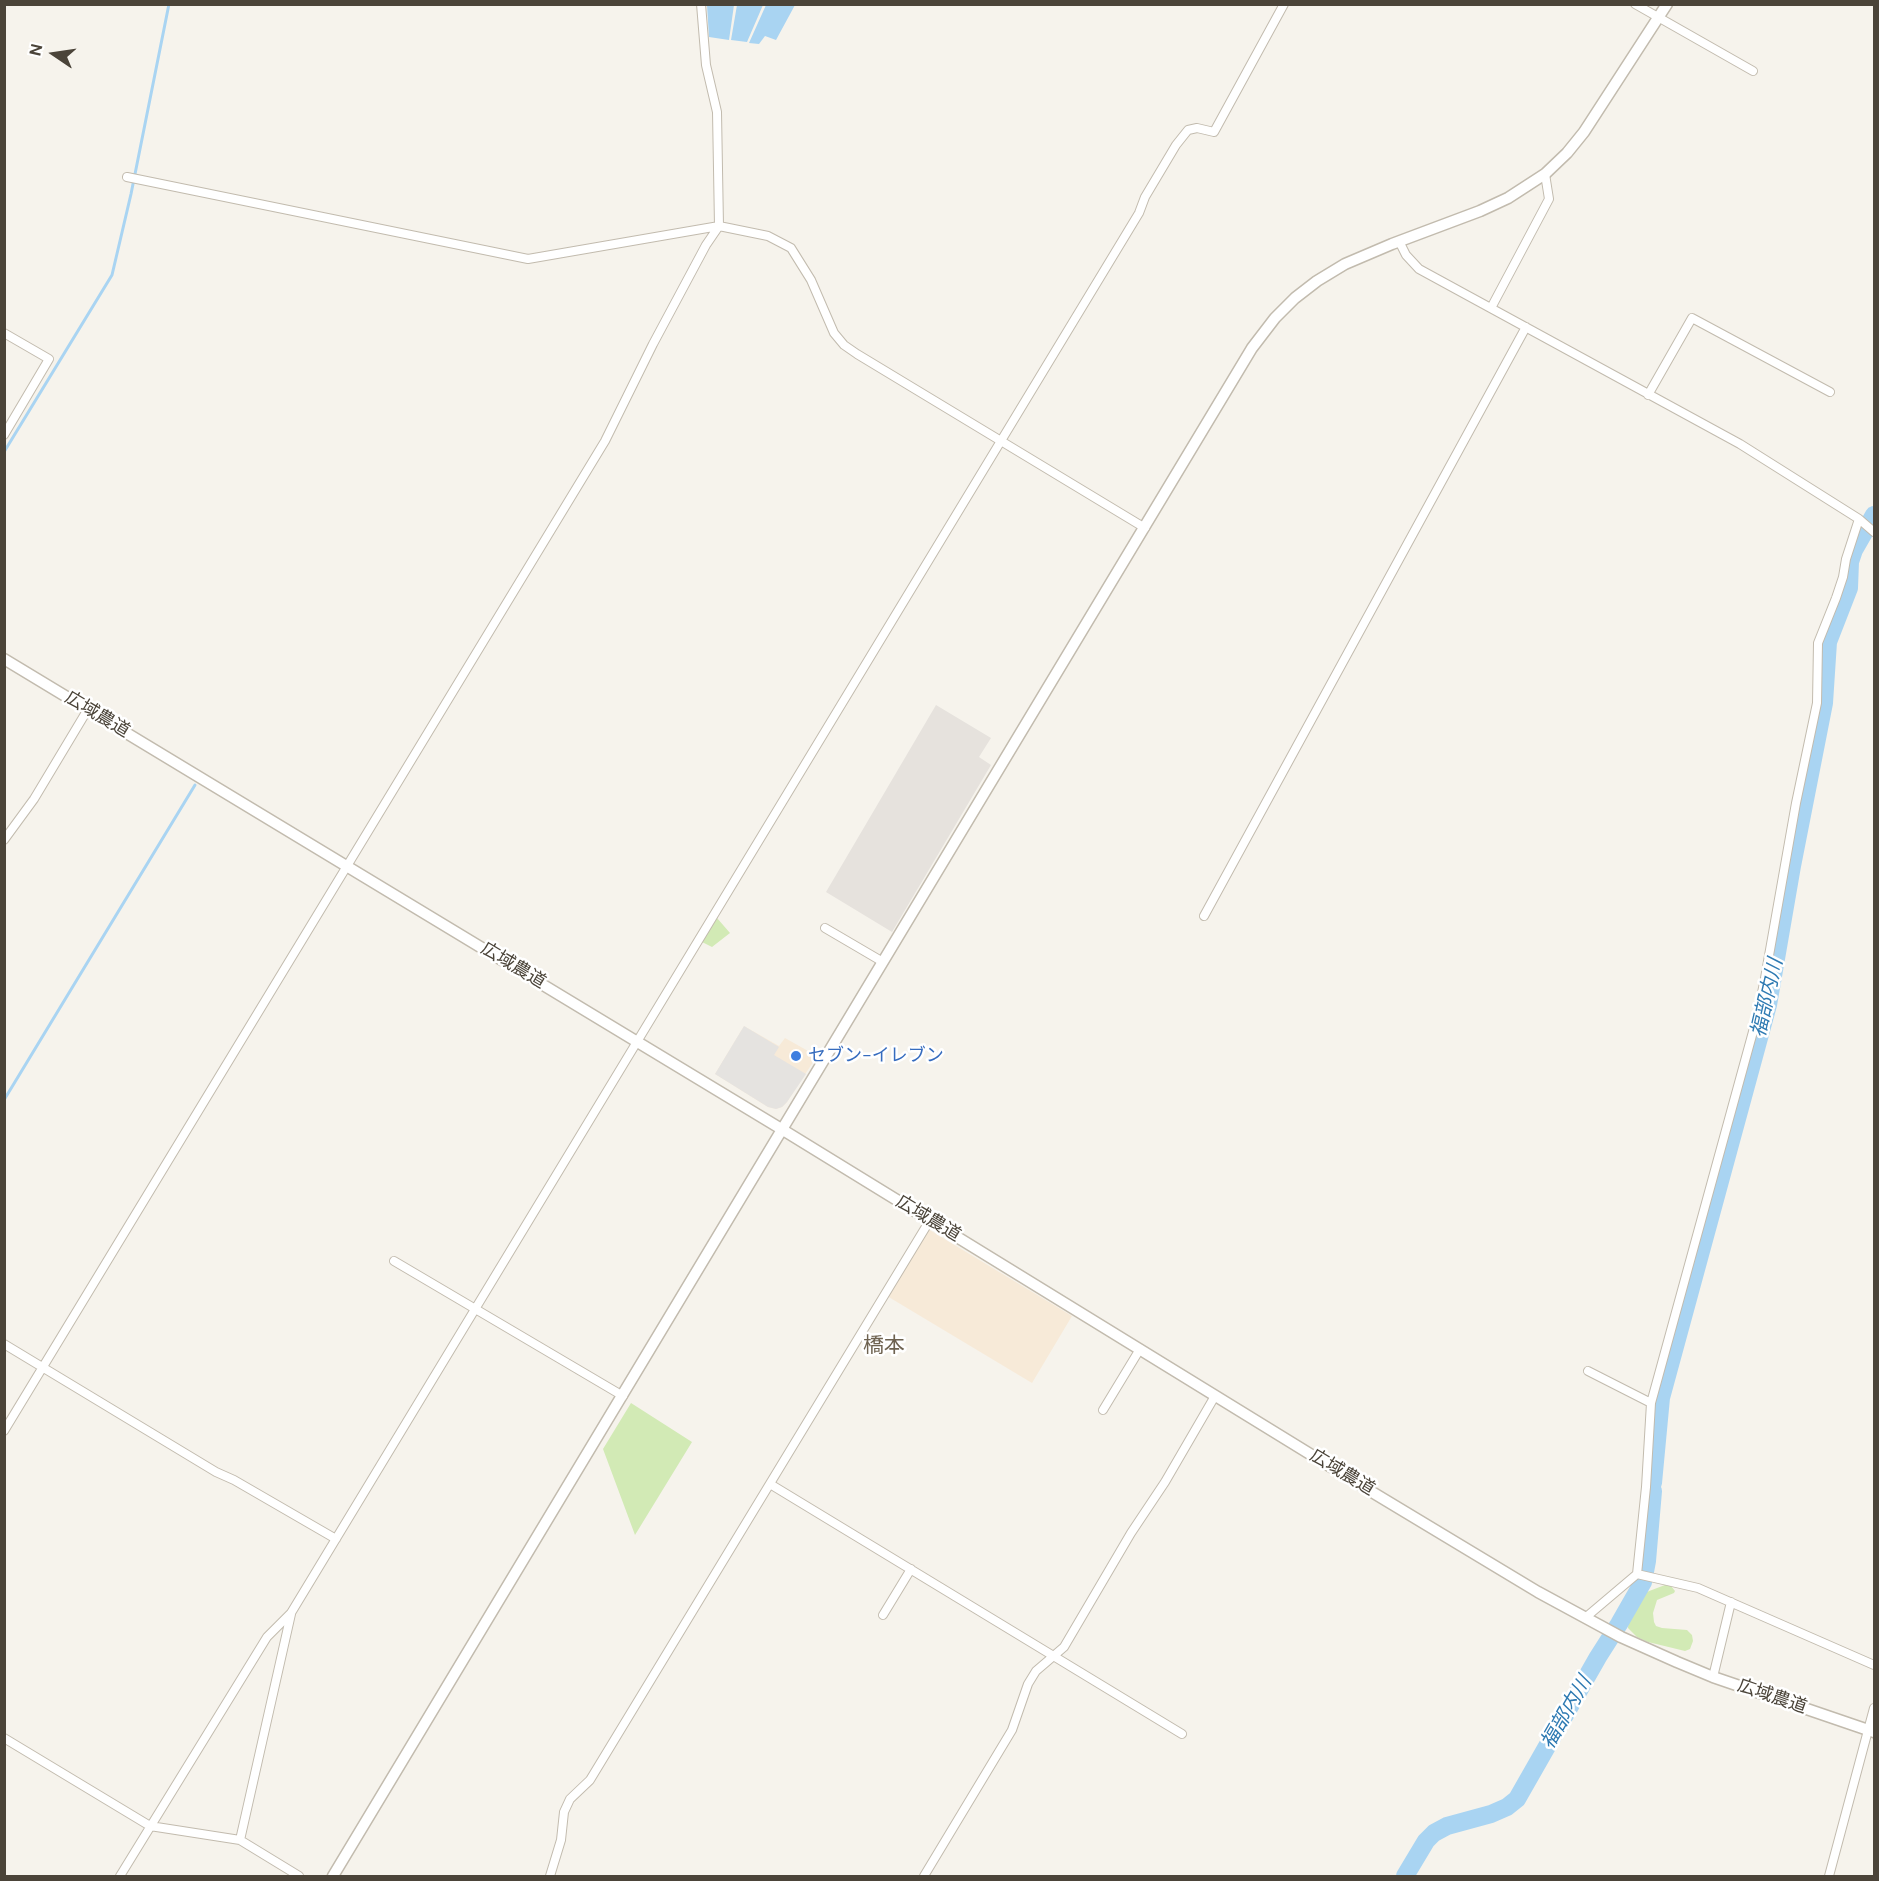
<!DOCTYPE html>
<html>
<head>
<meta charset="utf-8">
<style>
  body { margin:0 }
  #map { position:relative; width:1879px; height:1881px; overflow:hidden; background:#f6f3ec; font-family:"DM Sans",sans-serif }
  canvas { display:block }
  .frame { position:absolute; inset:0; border:6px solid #4b4439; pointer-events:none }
  .north { position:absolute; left:24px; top:24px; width:60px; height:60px; -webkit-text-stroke:4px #fff; paint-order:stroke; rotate:283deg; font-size:16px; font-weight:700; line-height:24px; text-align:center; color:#4b4439 }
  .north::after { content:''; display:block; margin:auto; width:21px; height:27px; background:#4b4439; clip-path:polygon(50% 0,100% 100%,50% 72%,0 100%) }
</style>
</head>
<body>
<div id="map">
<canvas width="1879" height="1881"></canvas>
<div class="frame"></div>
<div class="north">N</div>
</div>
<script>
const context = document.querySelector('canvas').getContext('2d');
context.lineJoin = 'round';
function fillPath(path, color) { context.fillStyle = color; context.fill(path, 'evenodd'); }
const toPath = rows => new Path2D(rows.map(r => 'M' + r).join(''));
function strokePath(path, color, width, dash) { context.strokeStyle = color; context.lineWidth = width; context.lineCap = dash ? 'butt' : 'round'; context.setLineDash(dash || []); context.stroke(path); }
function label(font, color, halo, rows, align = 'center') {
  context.font = font + ' "DM Sans","Noto Sans JP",sans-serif'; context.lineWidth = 5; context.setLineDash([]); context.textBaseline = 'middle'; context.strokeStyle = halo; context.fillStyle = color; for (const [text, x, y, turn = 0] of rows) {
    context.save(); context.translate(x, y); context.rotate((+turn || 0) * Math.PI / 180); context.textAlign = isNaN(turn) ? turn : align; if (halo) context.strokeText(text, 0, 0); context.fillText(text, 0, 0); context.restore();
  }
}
fillPath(toPath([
  [744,1026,779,1046,785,1038,817,1056,787,1102,782,1107,776,1109,768,1107,715,1074],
  [928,1229,1072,1316,1032,1383,887,1296]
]), '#f7ead8');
fillPath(toPath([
  [936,705,991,738,979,757,991,765,892,932,826,892]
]), '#e6e2dd');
fillPath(toPath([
  [717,918,730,933,712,947,702,942],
  [631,1403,692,1442,635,1535,603,1449],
  [1665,1585,1671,1586,1675,1591,1674,1593,1657,1600,1653,1613,1654,1622,1656,1626,1662,1628,1687,1630,1692,1635,1693,1641,1690,1649,1685,1651,1648,1642,1637,1637,1628,1628,1629,1614,1644,1593]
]), '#d2eab5');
fillPath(toPath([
  [744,1026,779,1047,774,1055,806,1074,787,1102,782,1107,776,1109,768,1107,715,1074]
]), '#e5e3e0');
fillPath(toPath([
  [707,5,734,5,729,40,709,37],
  [737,5,763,5,747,42,731,40],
  [766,5,795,5,776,40,765,36,759,44,749,43]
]), '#a9d4f2');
strokePath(toPath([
  [4,452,112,275,131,194,169,4],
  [4,1100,195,785]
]), '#a9d4f2', 3);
strokePath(toPath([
  [1653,1483,1661,1398,1768,1005,1792,866,1824,703,1828,642,1849,588,1850,562,1854,550,1874,515],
  [1405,1876,1426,1841,1434,1833,1447,1826,1491,1814,1507,1807,1517,1799,1598,1657,1619,1624,1643,1582,1647,1561,1653,1491]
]), '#a9d4f2', 18);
const minor = toPath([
  [1635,4,1753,71],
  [127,177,528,259,719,226,768,236,791,248,811,280,834,333,844,345,857,354,1145,528],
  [1399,241,1406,255,1419,269,1740,444,1859,519,1874,532],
  [1491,308,1549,199,1545,174],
  [4,333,49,359,4,435],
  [1648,395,1692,318,1830,392],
  [4,840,34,799,88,709],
  [1204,916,1526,327],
  [825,928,883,962],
  [394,1261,623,1396],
  [4,1344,216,1472,234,1480,336,1539],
  [1588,1371,1651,1403],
  [1103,1410,1140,1349],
  [4,1431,605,441,653,344,706,245,719,226,717,112,706,65,701,4],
  [770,1484,1182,1734],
  [1637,1574,1698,1588,1874,1665],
  [883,1615,911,1569],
  [1585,1618,1637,1574,1646,1487,1651,1403,1757,1017,1765,978,1796,803,1817,703,1818,643,1836,598,1843,577,1846,559,1859,519],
  [1713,1677,1731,1602],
  [4,1738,150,1826,240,1840,299,1876],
  [240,1840,291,1614],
  [120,1876,267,1637,291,1613,1139,213,1145,197,1176,145,1188,130,1197,128,1214,132,1284,4],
  [550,1876,561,1840,564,1812,570,1799,590,1780,930,1220],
  [924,1876,1012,1730,1028,1684,1036,1671,1064,1647,1131,1533,1165,1482,1215,1396],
  [1829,1876,1874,1708]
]);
const tertiary = toPath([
  [4,659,783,1130,1362,1486,1538,1592,1621,1637,1677,1662,1713,1677,1874,1732],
  [333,1876,1252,348,1275,318,1295,298,1317,281,1345,264,1392,244,1480,211,1508,198,1545,174,1567,153,1584,132,1667,4]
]);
strokePath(minor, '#c2bbae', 10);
strokePath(tertiary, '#c2bbae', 13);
strokePath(minor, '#fff', 8);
strokePath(tertiary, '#fff', 10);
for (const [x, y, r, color] of [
  [796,1056,6,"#3f7fe0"]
]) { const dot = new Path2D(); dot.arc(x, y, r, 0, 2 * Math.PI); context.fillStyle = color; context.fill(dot); strokePath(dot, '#fff', 2); }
label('18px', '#4b4439', '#fff', [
  ["広域農道",97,715,31],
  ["広域農道",513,966,31],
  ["広域農道",928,1219,31],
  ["広域農道",1342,1473,31],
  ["広域農道",1772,1697,19]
]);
label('18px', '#366cbe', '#fff', [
  ["セブン-イレブン",808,1056]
], 'left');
label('italic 20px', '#2e7ab2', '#fff', [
  ["福部内川",1768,998,-77],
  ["福部内川",1567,1713,-60]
]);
label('21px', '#6e6250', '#fff', [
  ["橋本",884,1346]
]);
</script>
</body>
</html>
